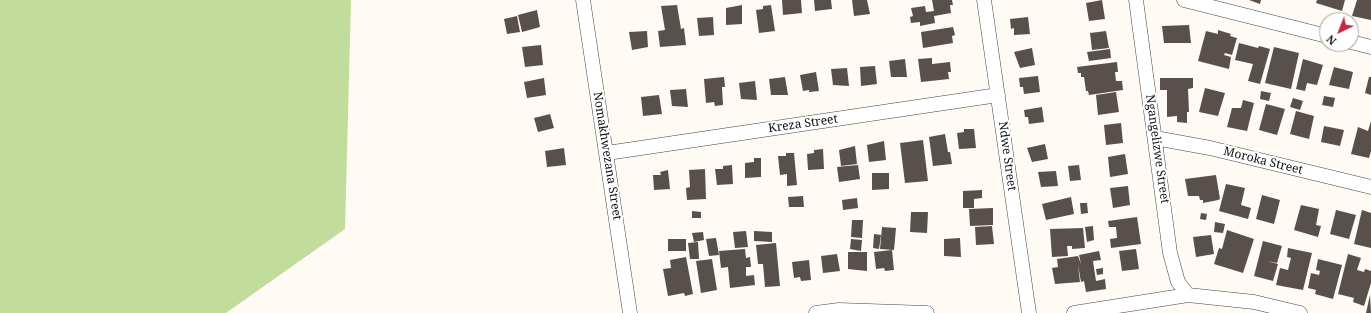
<!DOCTYPE html>
<html>
<head>
<meta charset="utf-8">
<style>
  body { margin:0 }
  #map { position:relative; width:1371px; height:313px; overflow:hidden; background:#fffbf4; font-family:"Noto Serif",serif }
  canvas { display:block }
  .north { position:absolute; left:1319px; top:12px; width:40px; height:40px; box-sizing:border-box; background:#fff; border:1px solid #9f9f9f; border-radius:50%; rotate:223deg; font-size:11px; font-weight:700; line-height:16px; text-align:center; color:#101010 }
  .north::after { content:''; display:block; margin:auto; width:14px; height:18px; background:#c32645; clip-path:polygon(50% 0,100% 100%,50% 72%,0 100%) }
</style>
</head>
<body>
<div id="map">
<canvas width="1371" height="313"></canvas>
<div class="north">N</div>
</div>
<script>
const context = document.querySelector('canvas').getContext('2d');
context.lineJoin = 'round';
function fillPath(path, color) { context.fillStyle = color; context.fill(path, 'evenodd'); }
const toPath = rows => new Path2D(rows.map(r => 'M' + r).join(''));
function strokePath(path, color, width, dash) { context.strokeStyle = color; context.lineWidth = width; context.lineCap = dash ? 'butt' : 'round'; context.setLineDash(dash || []); context.stroke(path); }
function label(font, color, halo, rows, align = 'center') {
  context.font = font + ' "Noto Serif",serif'; context.lineWidth = 4; context.setLineDash([]); context.textBaseline = 'middle'; context.strokeStyle = halo; context.fillStyle = color; for (const [text, x, y, turn = 0] of rows) {
    context.save(); context.translate(x, y); context.rotate((+turn || 0) * Math.PI / 180); context.textAlign = isNaN(turn) ? turn : align; if (halo) context.strokeText(text, 0, 0); context.fillText(text, 0, 0); context.restore();
  }
}
fillPath(toPath([
  [0,0,351,0,345,229,226,313,0,313]
]), '#c2dc9b');
fillPath(toPath([
  [782,0,801,0,802,13,783,15],
  [814,0,831,0,832,9,815,11],
  [852,0,867,0,870,14,854,16],
  [932,0,952,0,953,5,950,5,951,13,934,16,935,23,920,26,920,22,911,23,910,17,913,16,911,8,925,6,926,12,934,11],
  [1102,0,1105,19,1089,21,1086,3],
  [1249,0,1261,0,1260,4],
  [1317,0,1345,0,1342,11,1316,3],
  [1357,0,1371,0,1371,20,1352,16],
  [677,5,681,29,684,28,686,45,660,47,658,31,665,30,661,6],
  [742,5,742,24,726,25,726,8],
  [771,5,775,31,759,33,756,10,763,9,763,6],
  [537,10,540,27,522,32,518,15],
  [517,16,520,32,507,34,504,19],
  [713,17,714,35,699,36,697,18],
  [1028,17,1030,34,1014,35,1014,28,1011,29,1010,19],
  [1189,25,1191,43,1164,43,1162,26],
  [953,27,955,35,952,36,953,43,923,48,921,32],
  [1218,30,1231,34,1230,36,1237,38,1232,55,1225,53,1224,55,1231,57,1229,69,1198,61,1206,31,1218,34],
  [647,31,648,47,632,50,629,32],
  [1106,31,1109,48,1092,50,1090,33],
  [1239,43,1258,48,1259,46,1270,49,1260,84,1248,81,1253,64,1235,60],
  [541,45,543,65,525,67,522,47],
  [1274,47,1299,53,1291,89,1265,83],
  [1032,48,1035,65,1020,68,1014,52],
  [1110,49,1111,58,1089,61,1087,52],
  [932,58,932,64,950,62,951,72,948,72,949,79,921,82,918,59],
  [905,59,907,77,891,77,889,61],
  [1303,59,1323,65,1317,85,1307,83,1305,91,1296,89],
  [1117,62,1118,72,1115,72,1116,81,1122,81,1123,90,1089,95,1088,91,1086,91,1084,77,1081,77,1081,73,1078,73,1077,67],
  [875,66,877,84,861,86,860,67],
  [1334,67,1353,72,1349,89,1329,85],
  [847,68,849,86,833,85,831,69],
  [816,72,819,91,809,92,809,90,803,91,800,75],
  [1038,76,1040,92,1024,94,1023,87,1020,87,1019,78],
  [724,77,725,87,722,87,723,105,715,106,714,102,706,103,704,79],
  [785,77,788,95,771,95,769,79],
  [1369,77,1371,77,1371,95,1365,93],
  [544,78,546,95,527,98,524,82],
  [1160,78,1193,78,1193,88,1188,89,1189,112,1187,112,1187,123,1177,122,1177,116,1167,117,1167,90,1160,90],
  [755,81,757,100,741,99,739,83],
  [1205,88,1225,93,1218,116,1199,112],
  [686,89,688,107,672,106,670,90],
  [1261,91,1271,93,1269,101,1260,99],
  [1116,92,1119,112,1098,115,1096,95],
  [659,95,662,114,643,116,641,97],
  [1324,96,1335,98,1333,107,1322,105],
  [1293,98,1303,101,1300,110,1290,107],
  [1243,100,1254,103,1247,131,1227,127,1232,108,1241,108],
  [1266,104,1285,109,1277,135,1259,130],
  [1042,107,1044,122,1029,124,1028,117,1025,117,1024,110],
  [1296,111,1314,116,1309,139,1290,134],
  [550,114,554,128,538,132,534,118],
  [1371,121,1371,151,1369,158,1351,154,1358,127,1368,131],
  [1121,123,1123,143,1106,145,1104,125],
  [1324,126,1344,130,1340,146,1321,142],
  [964,129,974,129,976,148,959,149,957,133,964,132],
  [945,134,948,152,950,152,952,164,933,166,929,137],
  [923,140,928,181,905,183,900,143],
  [884,141,886,160,869,162,867,145],
  [1045,144,1048,159,1032,162,1027,148],
  [855,146,857,164,841,166,839,150],
  [564,148,566,165,547,167,545,151],
  [823,149,824,169,808,170,807,154,814,153,814,150],
  [786,153,794,153,797,185,787,186,787,174,780,175,778,156,786,156],
  [1125,154,1128,174,1110,177,1108,157],
  [754,158,761,158,761,177,745,178,745,163,754,162],
  [732,165,733,184,717,185,715,169,723,169,723,166],
  [858,165,860,179,839,182,837,167],
  [1079,165,1081,180,1070,181,1068,166],
  [705,169,706,199,687,200,686,188,690,187,689,170],
  [668,170,670,189,654,190,653,175,661,175,660,172],
  [1056,171,1058,186,1041,187,1038,172],
  [872,173,889,173,889,189,872,190],
  [1216,175,1220,199,1218,200,1203,203,1203,200,1200,200,1199,196,1188,196,1185,179],
  [1226,184,1245,188,1241,205,1251,208,1248,219,1219,211],
  [1128,186,1130,205,1113,208,1110,188],
  [982,190,982,198,974,199,974,208,963,208,963,191],
  [1262,195,1280,200,1274,224,1256,219],
  [803,196,804,207,789,207,788,197],
  [1071,197,1074,214,1046,220,1042,204],
  [857,198,858,208,843,210,842,200],
  [1080,203,1087,203,1088,213,1081,214],
  [1301,205,1319,209,1316,225,1321,226,1318,237,1294,230],
  [993,208,993,225,970,226,969,209],
  [1336,210,1356,215,1349,239,1330,234],
  [1362,210,1371,213,1371,248,1354,244],
  [692,211,701,212,701,218,692,218],
  [911,212,928,212,927,233,910,232],
  [1201,213,1207,214,1206,220,1200,219],
  [1137,217,1141,244,1111,248,1110,239,1117,238,1116,227,1109,227,1108,221],
  [852,220,863,220,862,238,851,237],
  [1215,222,1225,224,1223,233,1214,232],
  [992,226,994,244,976,245,975,227],
  [1093,226,1094,240,1087,242,1085,227],
  [882,227,896,228,894,250,880,249],
  [1083,228,1085,248,1072,249,1072,246,1067,246,1068,256,1052,257,1050,229],
  [1227,230,1254,239,1243,273,1214,264,1219,248,1222,249],
  [746,231,748,247,735,248,733,232],
  [754,231,772,232,772,242,754,241],
  [703,232,704,240,694,242,692,233],
  [874,234,881,235,879,249,873,248],
  [1211,235,1214,254,1196,257,1193,237],
  [716,238,719,255,709,256,706,239],
  [960,238,961,257,944,256,944,239],
  [668,239,686,239,686,251,668,251],
  [851,239,862,240,861,251,850,249],
  [1263,241,1282,246,1277,263,1267,261,1278,264,1273,281,1254,276],
  [698,242,699,259,690,259,688,243],
  [776,243,780,286,765,287,763,264,758,264,756,245],
  [1288,248,1312,253,1303,290,1276,285,1280,268,1288,270,1291,258,1287,257],
  [745,249,746,258,750,257,751,267,746,267,746,276,754,275,755,285,730,288,728,267,721,268,719,251],
  [1136,249,1139,269,1122,271,1119,251],
  [892,250,894,270,885,271,884,268,876,269,874,252],
  [1099,251,1101,260,1093,261,1096,281,1105,279,1106,289,1086,292,1084,281,1081,282,1078,265,1080,282,1055,284,1052,268,1058,267,1057,259,1078,256,1081,264,1079,255],
  [848,252,867,252,867,271,848,269],
  [837,254,840,271,823,273,821,256],
  [1348,254,1361,258,1357,270,1364,272,1365,269,1371,271,1371,283,1364,306,1353,302,1354,298,1338,294],
  [686,257,693,294,685,296,684,293,668,296,663,269,671,268,670,260],
  [712,259,717,290,701,293,696,261],
  [1318,259,1342,265,1333,299,1315,294,1316,290,1308,288,1311,273,1319,275,1320,271,1316,270],
  [809,260,811,280,801,281,800,277,794,278,792,262],
  [1103,268,1103,274,1097,275,1096,269],
  [1370,295,1371,313,1366,313]
]), '#594f4c');
const street = toPath([
  [583,0,630,313],
  [984,0,1029,313],
  [1136,0,1170,253,1178,282,1188,295],
  [1184,0,1327,36],
  [1351,42,1371,47],
  [1155,138,1210,148,1371,187],
  [607,153,998,95],
  [816,313,839,310,927,313],
  [1074,313,1188,295,1254,302,1300,313]
]);
strokePath(street, '#434343', 15);
strokePath(street, '#fff', 14);
label('12px', '#101010', '#fff', [
  ["Kreza Street",803,124,-8],
  ["Ngangelizwe Street",1157,149,82],
  ["Nomakhwezana Street",607,156,81],
  ["Ndwe Street",1007,156,82],
  ["Moroka Street",1263,161,14]
]);
</script>
</body>
</html>
